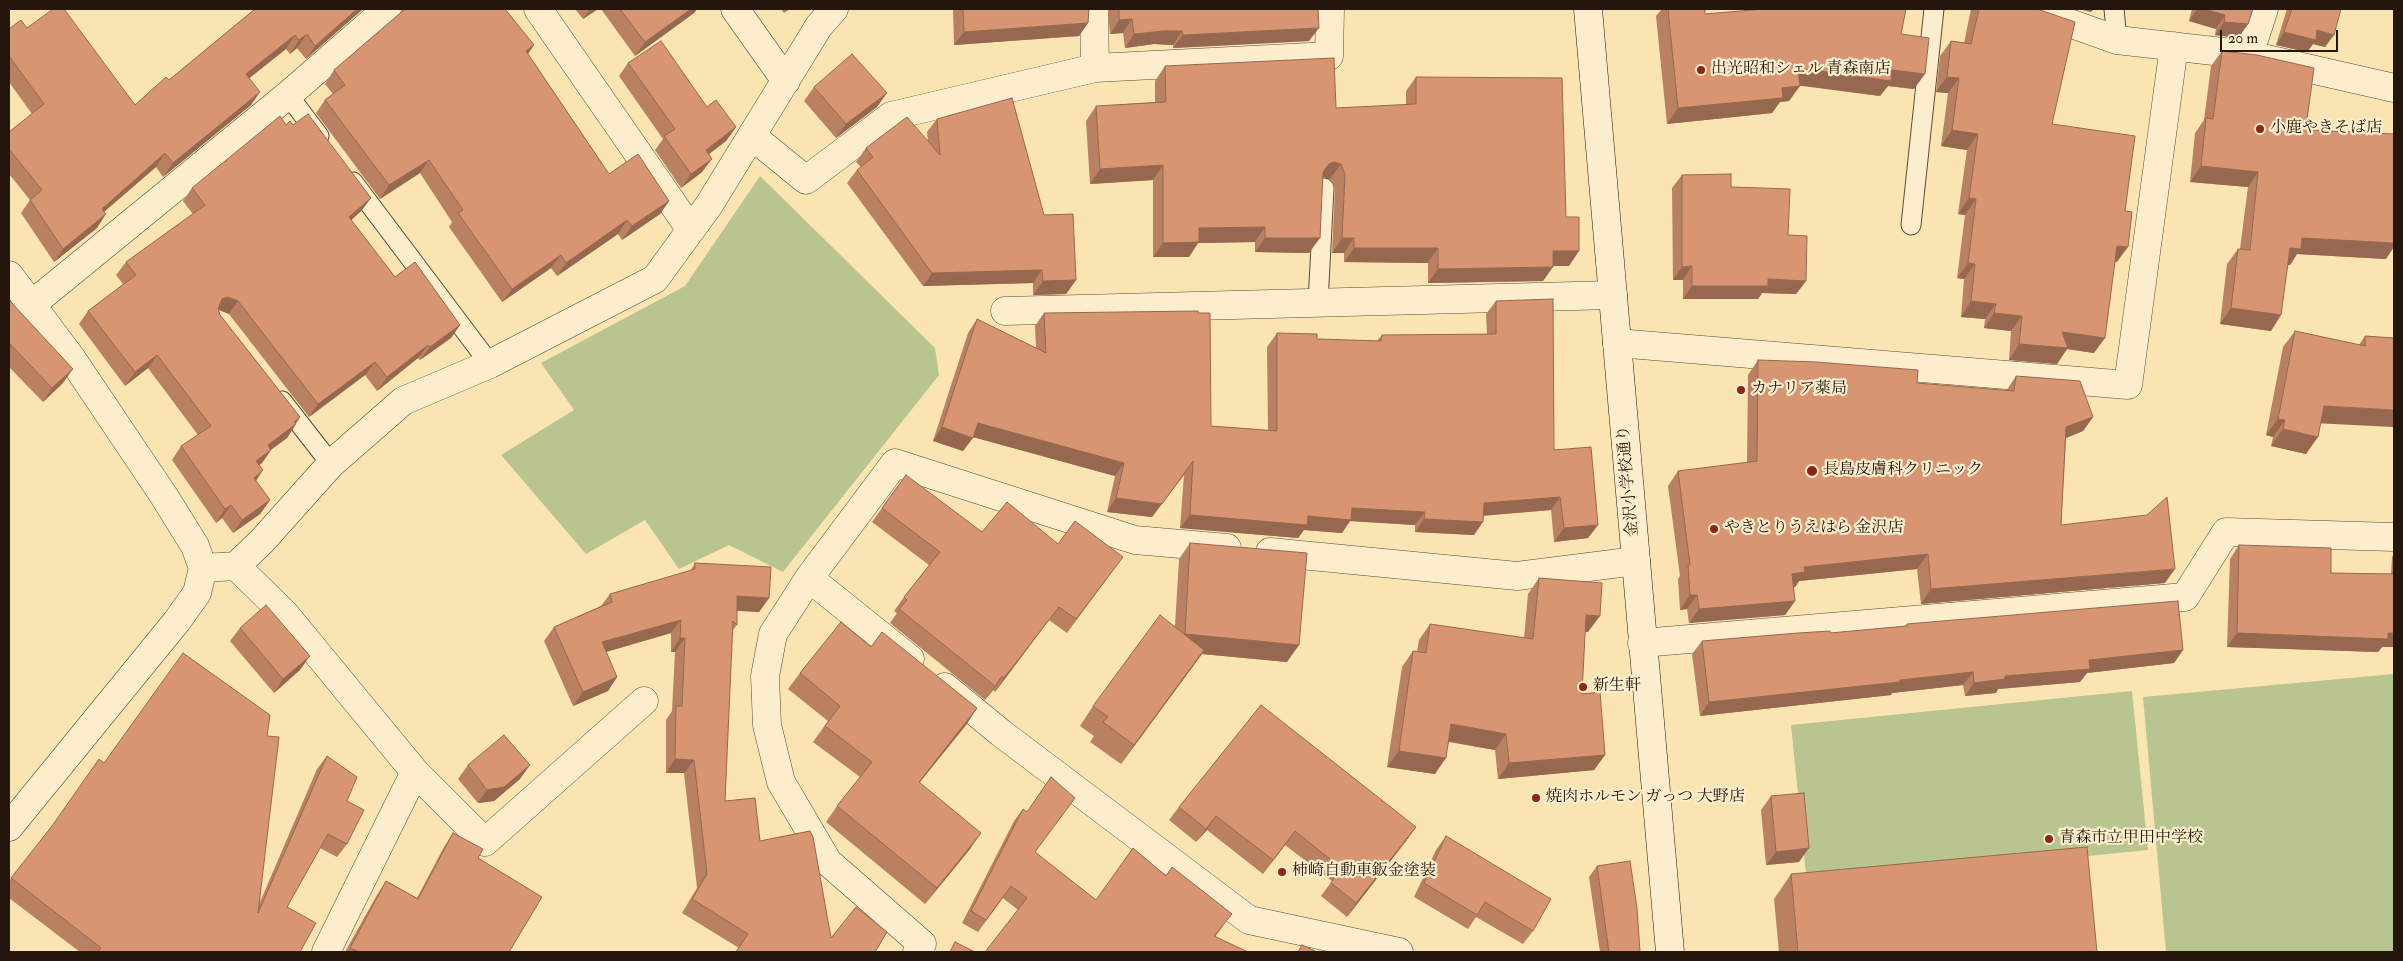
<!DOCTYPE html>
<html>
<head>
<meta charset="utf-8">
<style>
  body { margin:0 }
  #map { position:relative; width:2403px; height:961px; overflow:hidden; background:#fae4b2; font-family:"IM FELL Double Pica",serif }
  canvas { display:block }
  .frame { position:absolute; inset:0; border:10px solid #24160c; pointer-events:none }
  .scale { position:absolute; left:2220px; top:30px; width:118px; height:22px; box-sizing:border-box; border:2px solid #24160c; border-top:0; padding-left:6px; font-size:15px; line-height:18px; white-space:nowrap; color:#24160c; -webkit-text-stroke:4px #fcedcd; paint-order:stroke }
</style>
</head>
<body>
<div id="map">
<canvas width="2403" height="961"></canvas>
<div class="frame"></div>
<div class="scale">20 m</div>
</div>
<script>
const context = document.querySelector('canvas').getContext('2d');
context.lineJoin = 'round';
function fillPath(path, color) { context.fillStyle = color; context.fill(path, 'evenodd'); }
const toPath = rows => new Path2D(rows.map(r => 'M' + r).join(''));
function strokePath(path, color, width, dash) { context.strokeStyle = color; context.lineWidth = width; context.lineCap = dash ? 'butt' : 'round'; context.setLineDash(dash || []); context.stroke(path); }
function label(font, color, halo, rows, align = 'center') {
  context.font = font + ' "IM FELL Double Pica","Noto Serif JP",serif'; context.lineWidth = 4.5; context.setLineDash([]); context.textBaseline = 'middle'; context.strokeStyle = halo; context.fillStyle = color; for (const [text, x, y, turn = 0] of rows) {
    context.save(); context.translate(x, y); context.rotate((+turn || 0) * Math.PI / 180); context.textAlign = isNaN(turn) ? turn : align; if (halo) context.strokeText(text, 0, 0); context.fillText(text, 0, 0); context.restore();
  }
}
fillPath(toPath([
  [760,176,935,348,939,375,783,572,729,545,679,569,645,520,586,554,501,455,574,410,541,363,685,286],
  [2394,674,2394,952,2166,952,2143,697],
  [2132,691,2148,850,1807,884,1791,725]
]), '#b9c590');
const lane = toPath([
  [2114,9,2117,40],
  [288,95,319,136],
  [353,182,490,364],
  [1911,225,1934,9],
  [1318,303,1324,188],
  [282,401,331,464]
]);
const street = toPath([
  [538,9,691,230],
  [735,9,786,81],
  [1094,9,1095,68],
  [2030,9,2117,40,2249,55,2394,88],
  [2249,55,2264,9],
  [752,136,806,180,891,116,1095,68,1329,56,1330,9],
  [9,275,72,359,164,496,195,546,203,568,197,593,177,621,9,827],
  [31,305,288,95,387,9],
  [1005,311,1613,295],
  [1617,343,2128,385,2174,46],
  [1270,552,1517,576,1636,561],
  [236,566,284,613,415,772,326,952],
  [203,568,236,566,262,541,331,464,403,401,490,364,655,279,709,205,819,26,834,9],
  [809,578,773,634,765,676,767,725,781,782,828,862,922,944,917,952],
  [1642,643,2185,597,2226,532,2394,537],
  [910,659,809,578,895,463,1135,540,1227,548],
  [945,687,1001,733,1249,920,1399,952],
  [415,772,485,842,644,701]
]);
const secondary = toPath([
  [1588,9,1670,952]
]);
strokePath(lane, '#5a4a36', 21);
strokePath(street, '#5a4a36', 29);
strokePath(secondary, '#24160c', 29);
strokePath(lane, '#fcedcd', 19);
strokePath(street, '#fcedcd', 28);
strokePath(secondary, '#fcedcd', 28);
fillPath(toPath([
  [255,9,363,9,306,59,297,48,290,54,286,49,249,78,251,105,163,177,156,167,104,212,97,228,54,262,21,213,30,200,9,174,9,132,32,114,9,82,9,29,27,28,135,105,169,80],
  [402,9,505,9,534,45,528,54,609,174,669,201,660,214,622,240,618,234,557,276,551,268,502,302,449,227,452,222,420,173,380,199,316,113,325,100,333,94,325,84,334,70,402,12],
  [575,9,598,9,583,19],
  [601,9,697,9,694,13,635,56],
  [781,9,790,9,784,13],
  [953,9,1089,9,1088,23,1079,36,954,45],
  [1108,9,1318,9,1309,41,1173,48,1173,45,1154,44,1125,48,1123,33,1110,34],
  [1662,9,1705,9,1705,14,1901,34,1914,89,1888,86,1880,96,1800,85,1789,101,1780,102,1772,113,1667,124,1656,16],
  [1971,9,2037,9,2052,124,2117,262,2115,262,2094,353,2067,349,2057,364,2009,360,2011,331,1984,328,1985,319,1961,317,1964,279,1957,278,1965,215,1958,214,1967,150,1941,146,1948,93,1936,92,1940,56,1951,41,1964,43],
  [2192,9,2253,9,2248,24,2238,38,2215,35,2216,29,2189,21],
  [2287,9,2341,9,2325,47,2313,44,2307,52,2276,45],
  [2222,51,2310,130,2386,259,2297,254,2290,265,2288,265,2271,331,2220,324,2227,264,2238,249,2240,249,2248,187,2190,182,2195,133,2204,120,2211,66],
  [628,63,707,107,736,127,726,141,709,154,702,172,681,188,655,150,663,139,619,76],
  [1165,66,1336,108,1406,105,1406,91,1416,77,1566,217,1569,266,1553,266,1543,281,1428,283,1428,263,1344,262,1344,253,1332,253,1335,188,1330,179,1324,177,1323,177,1309,253,1255,252,1255,242,1198,243,1189,257,1153,257,1153,180,1090,184,1086,121,1096,106,1155,102,1155,81],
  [814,87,877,107,836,138,804,101],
  [937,119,1044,215,1076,280,1066,294,1033,295,1033,283,923,286,847,183,857,170,861,167,856,162,866,148,928,142,927,132],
  [286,125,293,125,371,198,361,211,351,220,395,277,460,325,451,338,420,360,418,358,377,391,365,375,309,417,229,314,219,310,220,315,300,417,287,438,271,450,262,463,259,465,256,481,270,500,260,514,233,533,222,518,216,523,172,460,181,446,198,435,148,368,125,386,79,324,88,311,123,284,116,275,126,262,193,214,183,201,192,188],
  [1682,175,1731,187,1788,235,1806,281,1796,294,1762,293,1758,299,1683,299,1683,280,1673,280,1672,188],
  [9,300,63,383,43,402,9,367],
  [1496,301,1554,450,1598,525,1588,538,1554,542,1551,510,1483,516,1474,535,1415,532,1415,525,1350,521,1342,533,1304,530,1298,538,1180,528,1184,475,1152,517,1107,512,1115,476,973,437,963,451,933,441,968,333,977,319,1036,348,1035,326,1044,313,1211,426,1268,430,1267,347,1277,333,1317,339,1377,341,1382,335,1487,334,1486,314],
  [2295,331,2359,345,2365,336,2394,338,2321,423,2306,454,2271,446,2273,437,2266,435,2283,347],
  [1758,360,1917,383,2006,391,2016,376,2093,417,2083,431,2066,438,2061,525,2165,583,1921,604,1917,569,1799,581,1795,587,1793,587,1795,601,1785,615,1689,623,1687,609,1680,610,1678,579,1680,576,1668,486,1678,471,1747,463,1748,375],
  [882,508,982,532,1058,544,1123,557,1067,633,1049,620,995,692,993,690,985,700,890,623,897,613,894,611,904,597,929,565,872,522],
  [1190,543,1287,662,1202,654,1121,764,1090,742,1094,736,1080,726,1093,706,1175,626,1179,559],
  [2239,545,2331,573,2391,574,2392,557,2394,554,2394,647,2382,647,2378,652,2227,647,2230,559],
  [695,563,771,567,769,598,759,612,737,611,737,625,732,631,725,801,755,798,760,841,810,831,813,837,831,938,856,907,887,932,875,952,735,952,739,948,682,913,697,888,684,773,666,773,666,720,672,711,675,652,671,652,671,633,606,652,617,677,608,691,573,706,544,641,554,627,601,606,610,594,690,571],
  [1539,578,1588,632,1585,632,1582,694,1605,755,1594,770,1498,779,1495,750,1449,742,1435,774,1387,767,1402,667,1413,651,1417,651,1419,640,1430,624,1524,638,1528,594],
  [1907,624,2183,650,2174,663,2087,673,2080,682,1998,689,1996,693,1965,696,1963,685,1892,693,1891,695,1700,716,1692,654,1702,641,1830,633,1905,626],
  [240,628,300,670,274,693,230,641],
  [871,647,977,708,966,725,919,783,970,849,925,904,826,822,837,806,860,777,813,742,828,721,788,689,800,673],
  [267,736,260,902,317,769,327,756,347,801,347,844,337,857,320,848,287,907,300,952,80,952,9,898,9,881,52,826,104,763],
  [468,765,520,779,494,801,478,803,458,779],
  [1771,796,1799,862,1766,865,1761,810],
  [1179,807,1416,827,1406,841,1347,917,1321,896,1332,881,1285,845,1263,874,1207,830,1196,842,1169,820],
  [1023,809,1036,853,1096,900,1223,926,1215,937,1018,910,1003,898,978,932,962,923,1014,821],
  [453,833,478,858,509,952,345,952,377,895,386,881,417,898,444,847],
  [1446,836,1533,931,1523,944,1476,917,1468,929,1414,897,1436,850],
  [1597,866,1640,952,1600,952,1589,877],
  [1791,874,2097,952,1779,952,1774,899]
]), '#ba8062');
fillPath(toPath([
  [357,9,363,9,306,59,315,46],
  [590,9,598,9,583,19],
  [691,9,697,9,694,13,635,56,645,42],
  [2079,9,2094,9,2091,12],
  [2197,9,2204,9,2225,15,2216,29,2189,21],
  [1132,19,1123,33,1110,34,1119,20],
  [2224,22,2248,24,2238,38,2215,35],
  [1088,23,1079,36,954,45,964,32],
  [1319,28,1309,41,1173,48,1183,35],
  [2317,30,2334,35,2325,47,2313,44,2307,52,2276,45,2284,32],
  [1163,31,1182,31,1173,45,1154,44,1125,48,1134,34],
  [307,34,297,48,290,54,299,40],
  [295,35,286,49,237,88,246,74],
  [534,45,524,59,526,51],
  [1798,68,1892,70,1925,74,1914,89,1888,86,1880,96,1787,84],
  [1947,77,1959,78,1948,93,1936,92],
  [1800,86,1789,101,1780,102,1772,113,1667,124,1678,108,1782,88],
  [260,92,251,105,163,177,173,163],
  [887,93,877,107,836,138,846,124],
  [736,127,726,141,696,164,706,150],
  [1952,130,1978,134,1967,150,1941,146],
  [165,153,156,167,92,222,102,209],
  [712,159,702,172,681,188,691,174],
  [429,160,420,173,380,199,389,185],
  [1334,162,1341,164,1330,179,1324,177,1318,178,1329,164],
  [1163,165,1153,180,1090,184,1100,169],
  [2201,166,2258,172,2248,187,2190,182],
  [371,198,361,211,340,231,349,217],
  [1969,198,1976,199,1965,215,1958,214],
  [669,201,660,214,622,240,632,226],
  [106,214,97,228,54,262,63,249],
  [627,220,618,234,557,276,566,263],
  [1265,227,1255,242,1198,243,1189,257,1153,257,1163,243,1199,228],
  [1265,238,1320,238,1309,253,1255,252],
  [1342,238,1354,238,1344,253,1332,253],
  [2302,238,2394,243,2394,247,2386,259,2297,254,2290,265,2279,264,2290,248],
  [2117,246,2128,247,2117,262,2107,261],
  [1354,248,1438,248,1428,263,1344,262],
  [1553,251,1579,251,1569,266,1543,266],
  [561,255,551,268,502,302,512,289],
  [1968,263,1975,264,1964,279,1957,278],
  [1692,266,1683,280,1673,280,1682,267],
  [1553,267,1543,281,1428,283,1438,269],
  [1042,270,1033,283,923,286,932,273],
  [1768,279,1806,281,1796,294,1762,293,1758,299,1683,299,1692,286],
  [1076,280,1066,294,1033,295,1043,281],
  [228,297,238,301,229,314,219,310,213,312,222,299],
  [1971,301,1996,304,1985,319,1961,317],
  [2231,308,2281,315,2271,331,2220,324],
  [1994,313,2022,316,2011,331,1984,328],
  [460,325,451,338,420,360,430,347],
  [2062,332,2105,338,2094,353,2067,349,2057,364,2009,360,2019,344],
  [428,345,418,358,377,391,387,377],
  [157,355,148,368,125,386,135,372],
  [375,362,365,375,309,417,318,404],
  [73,369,63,383,43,402,52,388],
  [2324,406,2394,410,2394,427,2313,423],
  [300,417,294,426,296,424,287,438,258,459,268,445],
  [2093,417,2083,431,2056,442,2066,427],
  [2278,419,2285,420,2273,437,2266,435],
  [978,423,1124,463,1115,476,969,436],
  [942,427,973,438,963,451,933,441],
  [2283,429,2318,437,2306,454,2271,446],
  [271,450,262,463,247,474,256,461],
  [1193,461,1152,517,1107,512,1116,498],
  [263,470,254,484,254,478],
  [1560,497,1551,510,1475,516,1484,503],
  [270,500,260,514,233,533,242,520],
  [231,505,222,518,216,523,225,509],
  [1352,508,1425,512,1415,525,1350,521,1342,533,1304,530,1298,538,1180,528,1190,515,1308,516],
  [1424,519,1483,522,1474,535,1415,532],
  [1598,525,1588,538,1554,542,1564,528],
  [1928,554,1917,569,1799,581,1795,587,1782,588,1792,574,1804,567],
  [2175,569,2165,583,1921,604,1931,589],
  [1690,595,1697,595,1687,609,1680,610],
  [737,596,769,598,759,612,728,610],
  [1795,601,1785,615,1689,623,1699,609],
  [1059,607,1049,620,995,692,1004,678],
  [1586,615,1600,616,1588,632,1574,631],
  [681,620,671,633,592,656,602,642],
  [2237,633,2394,633,2394,647,2382,647,2378,652,2227,647],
  [1185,634,1299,645,1287,662,1202,654,1121,764,1134,745],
  [680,638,685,638,675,652,671,652],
  [2183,650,2174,663,2087,673,2080,682,1998,689,1996,693,1965,696,1974,683,2089,660],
  [310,656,300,670,274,693,283,679],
  [1973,672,1963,685,1892,693,1891,695,1700,716,1709,702],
  [1002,676,993,690,985,700,995,686],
  [617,677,608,691,573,706,583,692],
  [977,708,966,725,907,798,919,782],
  [1451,724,1506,734,1495,750,1440,740],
  [1399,751,1446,758,1435,774,1387,767],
  [1605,755,1594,770,1498,779,1509,763],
  [675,759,694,760,684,773,666,773],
  [530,765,520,779,494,801,478,803,487,790],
  [1216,816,1207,830,1196,842],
  [1416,827,1406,841,1347,917,1356,903],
  [1295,831,1285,845,1263,874,1273,860],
  [981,833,970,849,925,904,937,888],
  [1809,848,1799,862,1766,865,1776,852]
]), '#976850');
const building = toPath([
  [53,9,64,9,135,105,166,77,169,80,255,9,357,9,315,46,307,34,299,40,295,35,246,74,260,92,173,163,165,153,102,209,106,214,63,249,30,200,42,190,9,149,9,132,44,104,9,56,9,29,21,20,27,28,53,9],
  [405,9,505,9,534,45,526,51,609,174,638,154,669,201,632,226,627,220,566,263,561,255,512,289,458,213,463,210,429,160,389,185,325,100,345,85,334,70,405,9],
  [620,9,691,9,645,42,620,9],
  [963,9,1089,9,1088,23,964,32,963,9],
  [1119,9,1318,9,1319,28,1183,35,1182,31,1163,31,1134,34,1132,19,1119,20,1119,9],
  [1668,9,1705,9,1705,14,1764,9,1906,9,1901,34,1929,38,1925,74,1892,70,1891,81,1798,68,1800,86,1782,88,1783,98,1678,108,1668,9],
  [1979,9,2037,9,2075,22,2052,124,2135,136,2125,211,2132,212,2128,247,2117,246,2105,338,2062,332,2068,348,2019,344,2022,316,1994,313,1996,304,1971,301,1975,264,1968,263,1976,199,1969,198,1978,134,1952,130,1959,78,1947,77,1951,41,1971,44,1979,9],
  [2204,9,2253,9,2248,24,2224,22,2225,15,2204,9],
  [2292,9,2341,9,2334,35,2317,30,2316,40,2284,32,2292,9],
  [661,41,707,107,716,100,736,127,706,150,712,159,691,174,664,136,675,129,628,63,661,41],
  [2222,51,2257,55,2314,68,2306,127,2310,127,2310,130,2394,134,2394,243,2302,238,2301,249,2290,248,2281,315,2231,308,2238,249,2250,250,2258,172,2201,166,2206,118,2213,119,2222,51],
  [852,54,887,93,846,124,814,87,852,54],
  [1334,58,1336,108,1416,104,1416,77,1562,78,1566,217,1579,217,1579,251,1553,251,1553,267,1438,269,1438,248,1354,248,1354,238,1342,238,1345,174,1341,164,1334,162,1329,164,1323,172,1320,238,1265,238,1265,227,1199,228,1199,242,1163,243,1163,165,1100,169,1096,106,1166,102,1165,66,1334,58],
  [1012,98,1044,215,1073,214,1076,280,1043,281,1042,270,932,273,857,170,873,157,866,148,907,117,940,155,937,119,1012,98],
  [308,114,371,198,349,217,395,277,415,262,460,325,430,347,428,345,387,377,375,362,318,404,238,301,228,297,222,299,218,309,220,315,300,417,294,422,296,424,268,445,271,450,256,461,263,470,254,478,270,500,242,520,231,505,225,509,181,446,211,426,157,355,135,372,88,311,136,275,126,262,205,205,192,188,280,116,286,125,290,121,293,125,308,114],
  [1731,174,1731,187,1790,189,1788,235,1807,236,1806,281,1768,279,1768,286,1692,286,1692,266,1682,267,1682,175,1731,174],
  [1553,299,1554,450,1591,447,1598,525,1564,528,1560,497,1484,503,1483,522,1424,519,1425,512,1352,508,1351,520,1308,516,1307,525,1190,515,1193,461,1162,504,1116,498,1124,463,978,423,973,438,942,427,977,319,1046,353,1044,313,1198,311,1198,313,1210,313,1211,426,1277,431,1277,333,1317,334,1317,339,1381,341,1382,335,1496,334,1496,301,1553,299],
  [9,300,73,369,52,388,9,343,9,300],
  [2295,331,2365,346,2365,336,2394,338,2394,410,2324,406,2318,437,2283,429,2285,420,2278,419,2295,331],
  [1758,360,1816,362,1918,370,1917,383,2014,391,2016,376,2080,381,2093,417,2066,427,2061,525,2147,515,2167,497,2175,569,1931,589,1928,554,1804,567,1805,572,1792,574,1795,601,1699,609,1697,595,1690,595,1688,565,1690,565,1678,471,1757,461,1758,360],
  [906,475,982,532,1007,502,1058,544,1075,521,1123,557,1076,619,1059,607,1004,678,1002,676,995,686,899,609,907,600,904,597,940,552,882,508,906,475],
  [1190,543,1307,553,1299,645,1185,634,1190,543],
  [2239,545,2331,548,2331,573,2394,574,2394,633,2388,633,2388,639,2237,633,2239,545],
  [695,563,771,567,769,598,737,596,737,625,733,621,725,801,755,798,760,841,810,831,813,837,831,938,856,907,887,932,875,952,736,952,748,934,692,899,707,874,694,760,675,759,676,706,682,706,685,638,680,638,681,620,602,642,617,677,583,692,554,627,612,602,610,594,695,569,695,563],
  [1539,578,1602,583,1600,616,1586,615,1582,694,1600,692,1605,755,1509,763,1506,734,1451,724,1446,758,1399,751,1413,651,1426,653,1430,624,1533,639,1539,578],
  [2178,601,2183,650,2089,660,2090,669,2005,676,2005,679,1974,683,1973,672,1900,680,1900,682,1709,702,1702,641,1798,633,1830,631,1830,633,1907,626,1907,624,2178,601],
  [266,605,310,656,283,679,240,628,266,605],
  [1160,615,1204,650,1134,745,1103,722,1108,717,1093,706,1160,615],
  [841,622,871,647,882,632,977,708,919,782,981,833,937,888,837,806,872,762,825,726,840,706,800,673,841,622],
  [183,653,270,715,267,736,279,737,258,913,327,756,357,777,347,801,364,810,347,844,328,834,287,907,316,923,300,952,98,952,101,948,11,878,52,826,99,759,104,763,183,653],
  [1261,705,1416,827,1356,903,1331,883,1341,868,1295,831,1273,860,1216,816,1206,829,1179,807,1261,705],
  [504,735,530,765,504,787,487,790,468,765,504,735],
  [1051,777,1075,798,1035,852,1096,900,1133,848,1166,876,1172,867,1232,914,1214,936,1248,952,985,952,1027,898,1011,886,986,920,971,911,1023,809,1027,812,1051,777],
  [1804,793,1809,848,1776,852,1771,796,1804,793],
  [453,833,483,849,478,858,542,897,509,952,359,952,350,948,386,881,418,899,453,833],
  [1446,836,1551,899,1533,931,1485,902,1477,915,1424,883,1446,836],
  [2087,847,2097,952,1798,952,1791,874,2087,847],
  [1630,861,1637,908,1640,952,1609,952,1597,866,1630,861],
  [955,942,975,952,950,952,955,942],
  [1302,945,1317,952,1298,952,1302,945]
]);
fillPath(building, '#d89572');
strokePath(building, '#976850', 1);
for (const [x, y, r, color] of [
  [1701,70,5,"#8f2418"],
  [2260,129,5,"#8f2418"],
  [1741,390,5,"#8f2418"],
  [1812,471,6,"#8f2418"],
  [1714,529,5,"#8f2418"],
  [1583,687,5,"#8f2418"],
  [1536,798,5,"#8f2418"],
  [2049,839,5,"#8f2418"],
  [1282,872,5,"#8f2418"]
]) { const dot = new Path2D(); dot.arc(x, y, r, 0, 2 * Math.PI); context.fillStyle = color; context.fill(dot); strokePath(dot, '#fcedcd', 2); }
label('16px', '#24160c', '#fcedcd', [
  ["出光昭和シェル 青森南店",1711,70],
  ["小鹿やきそば店",2270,129],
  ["カナリア薬局",1751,390],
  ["長島皮膚科クリニック",1823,471],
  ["やきとりうえはら 金沢店",1724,529],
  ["新生軒",1593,687],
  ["焼肉ホルモン ガっつ 大野店",1546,798],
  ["青森市立甲田中学校",2059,839],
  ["柿崎自動車鈑金塗装",1292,872]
], 'left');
label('16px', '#24160c', '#fcedcd', [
  ["金沢小学校通り",1629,481,-95]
]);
</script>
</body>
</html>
